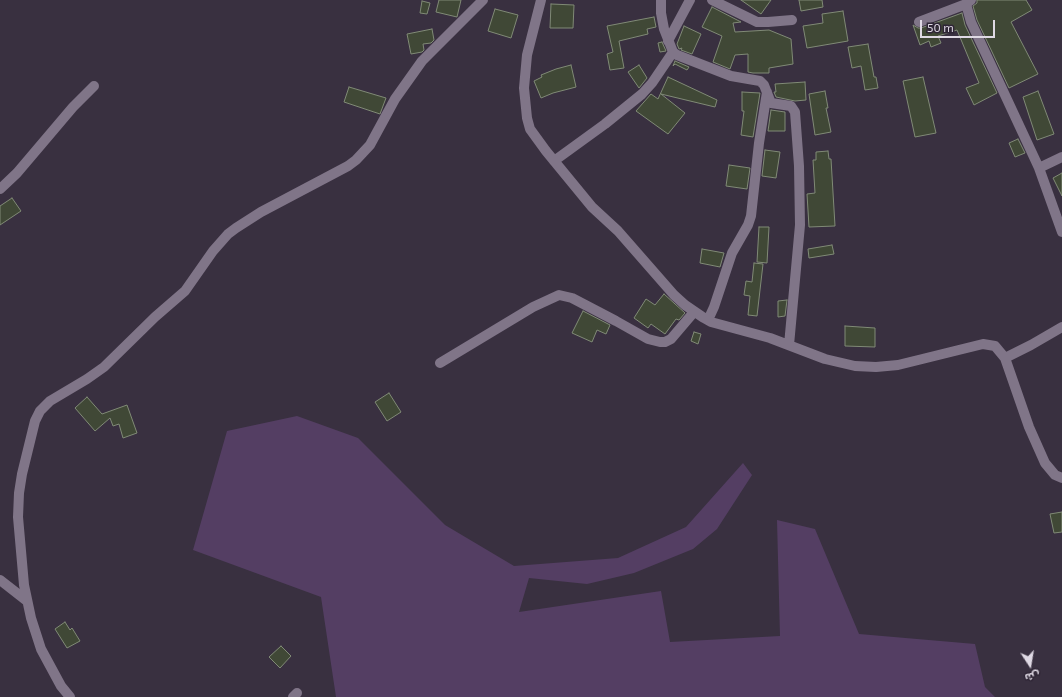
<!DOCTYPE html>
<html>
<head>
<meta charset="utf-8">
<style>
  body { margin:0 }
  #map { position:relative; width:1062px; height:697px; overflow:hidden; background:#393040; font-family:"Exo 2","Noto Sans Arabic",sans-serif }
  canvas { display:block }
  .north { position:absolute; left:1010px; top:645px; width:40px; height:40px; -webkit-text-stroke:3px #2f2636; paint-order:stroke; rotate:168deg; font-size:11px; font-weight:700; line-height:16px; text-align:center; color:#dfd9e4 }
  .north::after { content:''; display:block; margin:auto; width:14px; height:18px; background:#dfd9e4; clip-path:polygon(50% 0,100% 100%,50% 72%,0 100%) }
  .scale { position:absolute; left:920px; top:20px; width:75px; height:18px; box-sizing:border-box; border:2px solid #dfd9e4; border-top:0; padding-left:5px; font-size:12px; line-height:14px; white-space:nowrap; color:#dfd9e4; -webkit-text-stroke:3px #2f2636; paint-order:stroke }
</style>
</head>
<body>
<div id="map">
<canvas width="1062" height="697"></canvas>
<div class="north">ش</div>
<div class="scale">50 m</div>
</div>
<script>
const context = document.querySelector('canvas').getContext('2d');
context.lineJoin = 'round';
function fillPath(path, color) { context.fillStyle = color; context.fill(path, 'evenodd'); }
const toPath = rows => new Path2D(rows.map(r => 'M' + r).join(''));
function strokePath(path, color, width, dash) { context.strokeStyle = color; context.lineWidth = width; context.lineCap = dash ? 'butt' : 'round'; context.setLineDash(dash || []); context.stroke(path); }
fillPath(toPath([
  [297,416,358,438,445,525,514,566,618,558,686,527,743,463,752,475,717,529,693,549,634,573,587,584,529,578,519,612,661,591,670,642,780,636,777,520,815,529,859,634,975,644,985,687,995,697,336,697,321,597,193,550,227,431]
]), '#543e63');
const building = toPath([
  [439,0,461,0,457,17,436,12,439,0],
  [741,0,771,0,761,14,741,0],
  [799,0,822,0,823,7,801,11,799,0],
  [977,0,1026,0,1032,10,1011,22,1038,74,1009,88,977,20,973,6,977,3,977,0],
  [422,1,430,3,427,14,420,13,422,1],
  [551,4,574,5,573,28,550,28,551,4],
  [712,7,741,22,733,23,735,32,769,30,791,39,793,64,769,68,769,73,753,73,748,72,748,54,735,55,730,69,713,62,722,36,702,27,712,7],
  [495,9,518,15,511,38,488,31,495,9],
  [843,11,848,41,807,48,803,26,823,23,822,14,843,11],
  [962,13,965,25,997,93,974,105,966,88,979,83,957,30,938,36,941,43,931,47,929,41,920,45,913,25,918,28,921,28,962,13],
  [654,17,656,27,647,29,648,34,619,41,624,68,610,70,607,54,613,52,607,26,654,17],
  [684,26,701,34,692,54,681,50,682,48,679,49,677,44,684,26],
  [432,29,434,40,431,43,423,44,424,50,422,52,411,54,407,34,432,29],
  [662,42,666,51,660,52,658,43,662,42],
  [868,44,874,77,876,77,878,88,865,90,861,66,852,68,848,47,868,44],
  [675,61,689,67,687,70,675,64,673,66,675,61],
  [571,65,576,87,553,93,541,98,534,81,542,77,541,75,556,69,571,65],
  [639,65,647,78,639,88,628,72,639,65],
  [668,77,717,100,715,107,661,94,685,113,668,134,636,111,651,94,658,99,668,77],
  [923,77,936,133,915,137,903,81,923,77],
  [805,82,806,100,795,101,776,97,774,92,776,92,775,84,805,82],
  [349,87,386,98,380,114,344,102,349,87],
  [825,91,828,108,826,108,831,132,815,135,809,94,825,91],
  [1038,91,1054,134,1037,140,1023,97,1038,91],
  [742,92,760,93,753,137,741,135,744,111,742,111,742,92],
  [771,110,785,112,785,131,768,131,771,110],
  [1018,139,1025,153,1015,157,1009,143,1018,139],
  [765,150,780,152,776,178,762,176,765,150],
  [828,151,829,159,831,159,835,226,809,227,807,194,815,193,813,160,816,160,816,152,828,151],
  [729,165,750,168,747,189,726,186,729,165],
  [1062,173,1062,196,1053,178,1062,173],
  [12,198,21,211,0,225,0,206,12,198],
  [759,227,769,227,767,263,757,262,759,227],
  [832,245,834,254,809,258,808,249,832,245],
  [702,249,724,253,720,267,700,263,702,249],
  [754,263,763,264,757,316,748,315,750,296,744,295,746,281,752,282,754,263],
  [664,294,685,313,679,320,676,319,665,334,651,324,648,328,634,318,646,299,655,305,664,294],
  [787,300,785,316,778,317,778,301,787,300],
  [583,311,610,325,606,334,597,330,592,342,572,333,583,311],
  [845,326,875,328,875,347,845,346,845,326],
  [694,332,701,334,698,344,691,341,694,332],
  [389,393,401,412,387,421,375,402,389,393],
  [87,397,102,414,127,405,137,433,123,438,119,424,113,426,110,418,95,431,75,408,87,397],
  [1062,512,1062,532,1054,533,1050,514,1062,512],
  [65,622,70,630,72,628,80,641,67,648,55,629,65,622],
  [281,646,291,656,280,668,269,657,281,646]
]);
fillPath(building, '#404836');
strokePath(building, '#808a76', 1);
strokePath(toPath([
  [541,0,527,55,524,88,527,118,530,129,546,151,592,207,618,231,674,295,685,305,704,318,711,322,770,338,825,359,855,366,876,367,898,365,983,344,995,346,1005,358,1029,427,1045,463,1055,475,1062,478],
  [661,0,661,13,664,29,673,52,677,55,731,76,760,81,764,85,771,103,791,106,795,112,799,166,800,225,789,345],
  [712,0,757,22,768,22,792,20],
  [966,4,971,22,1039,168,1062,232],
  [919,22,966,4,971,0],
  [668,41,690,0],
  [554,161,605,124,642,94,652,83,673,52],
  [1039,168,1062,157],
  [0,189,17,173,73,107,94,86],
  [708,320,714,307,732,253,748,225,751,216,759,143,767,92],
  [1005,358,1031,345,1062,327],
  [440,363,533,307,559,295,572,298,616,321,648,339,660,342,665,342,671,339,694,312],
  [0,580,27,601],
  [70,697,61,686,41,649,31,618,24,585,18,517,19,493,22,474,35,421,40,411,50,401,87,379,104,367,155,317,185,291,213,251,228,234,236,228,261,212,348,166,356,160,370,145,395,99,422,61,483,0],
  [293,697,297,693]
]), '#807588', 10);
</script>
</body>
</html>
